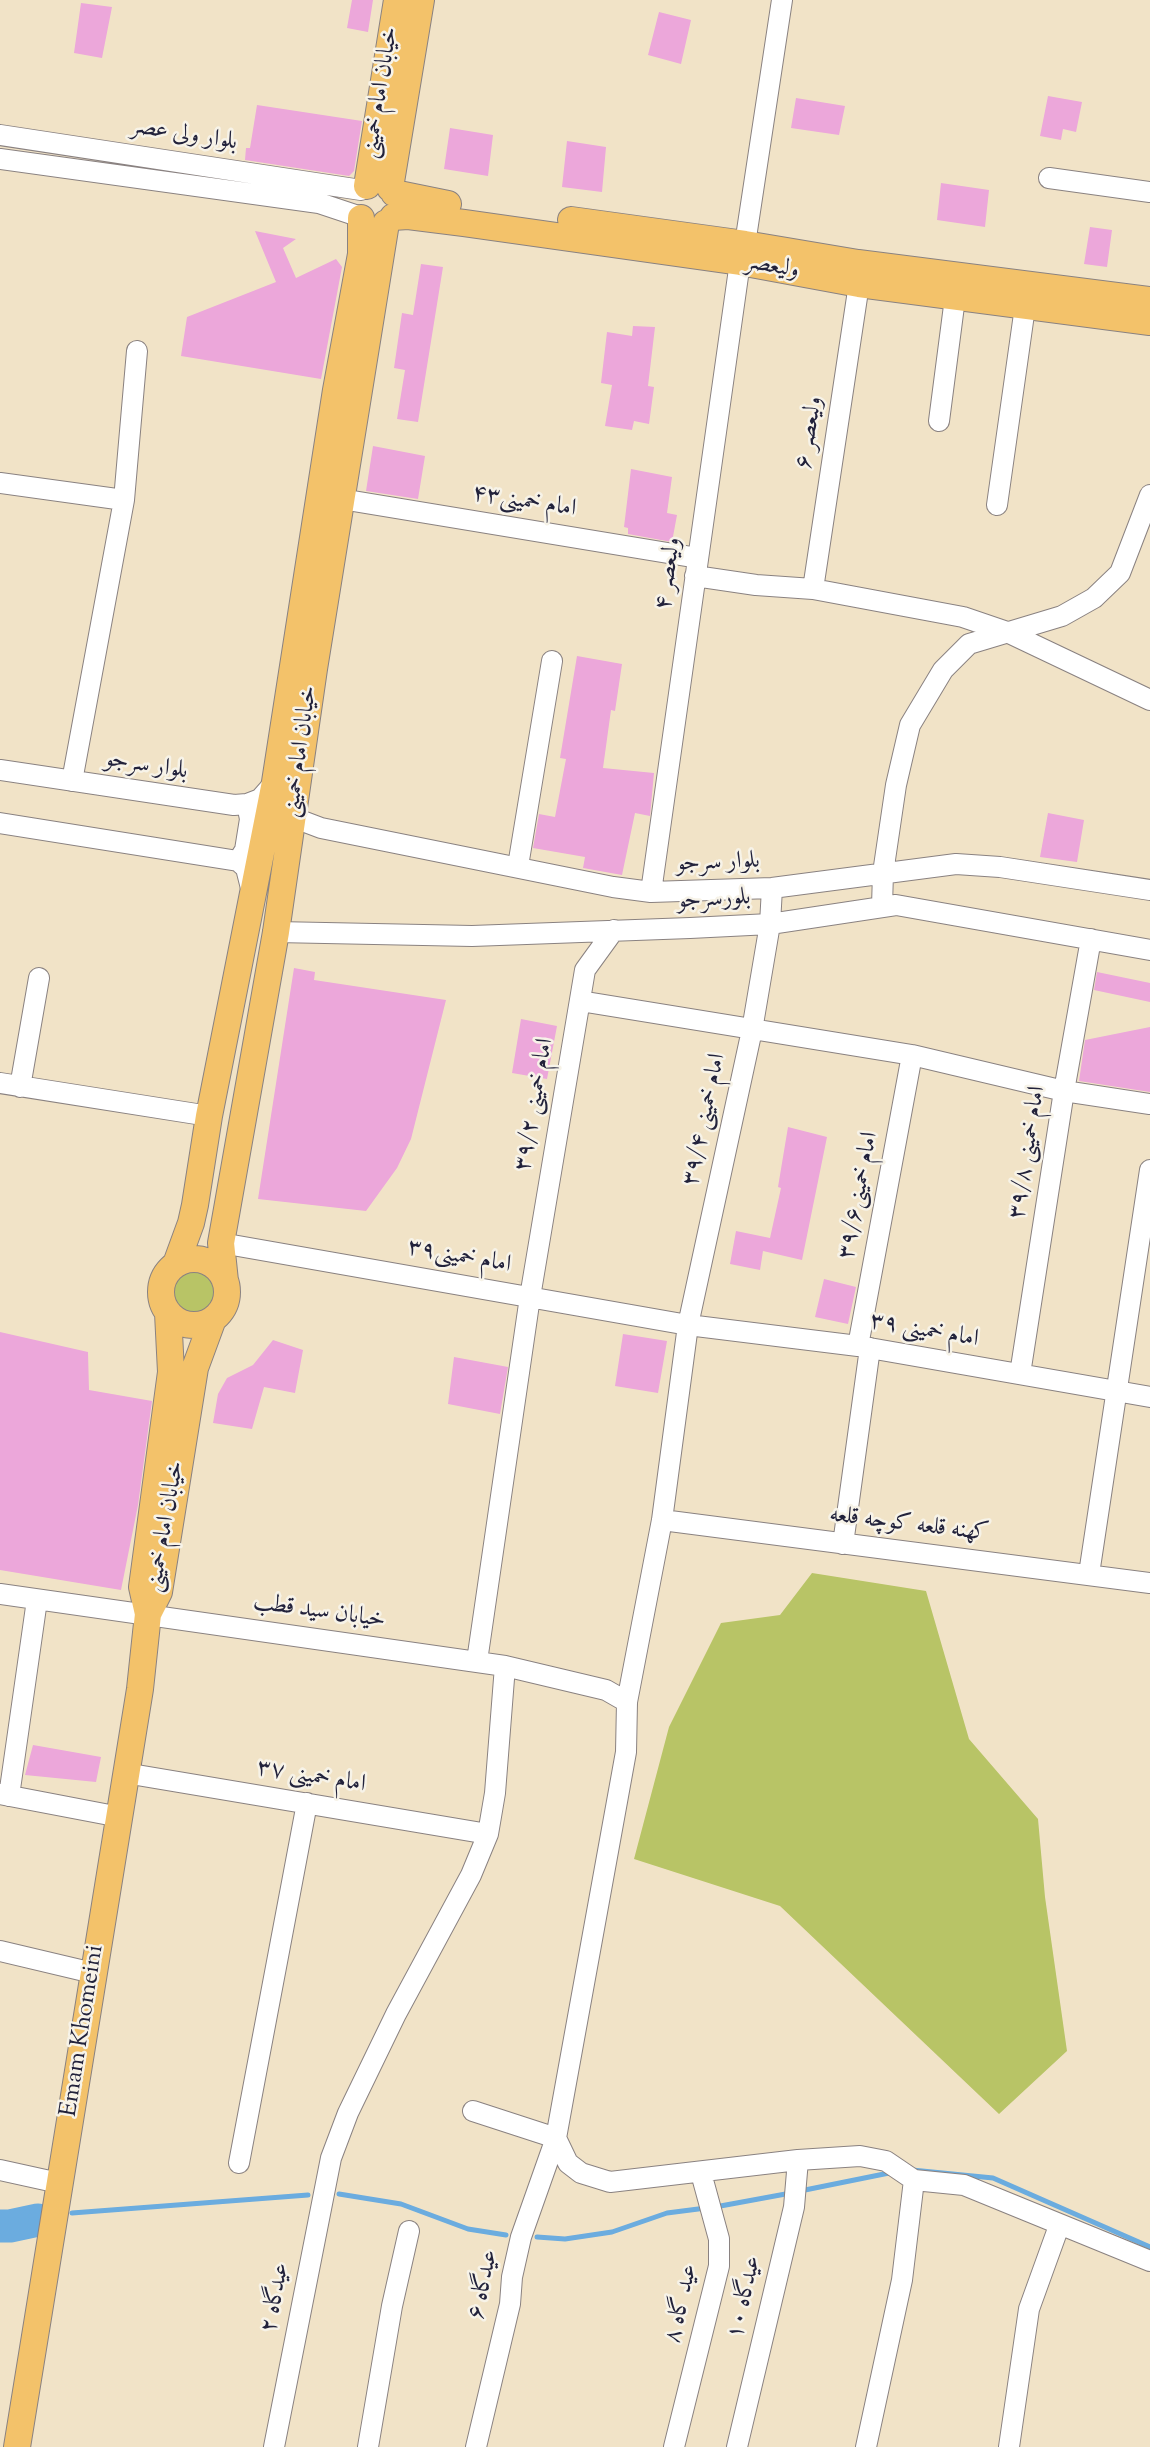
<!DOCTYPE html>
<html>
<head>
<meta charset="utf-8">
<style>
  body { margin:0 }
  canvas { display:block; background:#f1e3c7 }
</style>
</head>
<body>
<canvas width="1150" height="2447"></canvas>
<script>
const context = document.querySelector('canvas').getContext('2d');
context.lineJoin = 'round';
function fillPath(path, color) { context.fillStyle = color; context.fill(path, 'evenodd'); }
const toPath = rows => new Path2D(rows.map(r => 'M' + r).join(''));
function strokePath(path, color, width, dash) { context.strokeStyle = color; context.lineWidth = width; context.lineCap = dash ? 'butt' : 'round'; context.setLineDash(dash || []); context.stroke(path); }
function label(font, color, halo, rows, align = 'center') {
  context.font = font + ' "Sorts Mill Goudy",Amiri,serif'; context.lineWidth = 5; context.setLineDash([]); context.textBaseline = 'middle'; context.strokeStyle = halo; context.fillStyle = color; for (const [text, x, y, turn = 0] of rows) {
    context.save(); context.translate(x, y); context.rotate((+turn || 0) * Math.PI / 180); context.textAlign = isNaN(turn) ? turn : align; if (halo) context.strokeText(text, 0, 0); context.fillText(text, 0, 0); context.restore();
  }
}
fillPath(toPath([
  '170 1292a23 23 0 1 1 46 0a23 23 0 1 1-46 0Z',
  [812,1573,926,1591,969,1739,1038,1819,1045,1897,1067,2051,999,2114,780,1906,634,1859,669,1727,721,1623,780,1615]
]), '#b8c466');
strokePath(toPath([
  [912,2170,993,2178,1150,2247],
  [800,2191,894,2172],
  [339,2194,401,2204,468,2229,506,2235],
  [715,2207,791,2193],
  [72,2213,308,2195],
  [537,2237,565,2239,612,2232,667,2213,706,2208]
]), '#6bacdf', 5);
strokePath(toPath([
  [0,2226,10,2226,38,2220]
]), '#6bacdf', 33);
fillPath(toPath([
  [352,0,373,0,368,32,347,28],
  [81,3,112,7,102,58,74,53],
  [659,12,691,20,681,64,648,55],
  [1048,96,1082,102,1076,132,1063,129,1061,140,1040,136],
  [796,98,845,106,839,135,791,128],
  [257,105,362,121,354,171,349,176,245,160,246,148,250,148],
  [450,128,493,135,488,176,444,169],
  [567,141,606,147,602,192,562,187],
  [941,183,989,190,985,227,937,220],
  [1090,227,1112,230,1107,267,1084,264],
  [255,231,296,239,283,248,296,278,336,259,342,267,321,379,181,356,187,317,276,282],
  [421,264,443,267,418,422,397,419,405,370,394,368,402,313,413,315],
  [633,326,655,327,648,386,654,387,649,424,634,421,632,430,605,426,612,385,601,383,607,332,632,336],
  [373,446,425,456,418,499,366,491],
  [631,469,672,477,667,513,677,515,672,542,628,534,628,528,624,527],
  [577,656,622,664,615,711,611,710,603,768,654,773,650,816,635,813,622,875,583,868,585,857,533,848,539,814,555,817,566,759,560,758],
  [1048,813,1084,820,1077,862,1040,857],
  [294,968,315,972,314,980,446,1000,411,1139,397,1168,366,1211,258,1199],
  [1097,972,1150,983,1150,1002,1094,990],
  [521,1019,557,1026,547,1079,512,1073],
  [1150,1027,1150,1092,1079,1081,1085,1040],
  [788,1127,827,1137,802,1260,763,1251,760,1270,730,1264,736,1231,770,1238,781,1188,778,1187],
  [824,1279,856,1287,848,1324,815,1317],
  [0,1332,88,1352,89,1390,152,1401,138,1505,121,1590,0,1570],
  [623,1334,667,1341,658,1393,615,1386],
  [273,1340,303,1350,295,1393,264,1387,252,1429,213,1423,218,1394,227,1378,253,1365],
  [454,1357,508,1367,500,1414,448,1404],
  [33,1745,101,1757,96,1782,25,1775]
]), '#eca7da');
const minor = toPath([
  [0,135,361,190],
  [0,159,319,203,358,216],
  [1049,178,1150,192],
  [745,244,782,0],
  [939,421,955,298],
  [0,483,124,500],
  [341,499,698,558],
  [997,505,1025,307],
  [695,576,756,585,813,589,963,617,1007,632,1150,700],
  [813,589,859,284],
  [0,770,234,805,247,804,260,799,275,782],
  [72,781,124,500,137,351],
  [292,817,321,828,613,887,651,892,772,888,956,864,1000,867,1150,890],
  [0,823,238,861,246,868,252,892],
  [238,861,245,850,250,819,247,804],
  [518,866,552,661],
  [651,892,740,262],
  [882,906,883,873,896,785,910,725,943,670,969,644,1062,616,1094,598,1120,573,1150,495],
  [276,932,472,936,690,928,770,924,896,905,1150,950],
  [580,1001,912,1055,1064,1091,1150,1104],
  [0,1083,209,1116],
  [20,1087,39,978],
  [221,1243,688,1325,858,1346,1150,1397],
  [858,1346,912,1055],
  [1020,1374,1064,1091,1091,939],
  [662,1520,1150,1583],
  [843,1544,870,1348],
  [1089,1574,1150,1170],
  [0,1594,505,1666,606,1690,627,1702],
  [477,1661,530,1297,585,970,614,930],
  [125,1773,488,1834],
  [0,1794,120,1817],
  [9,1796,37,1600],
  [0,1951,93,1973],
  [473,2111,556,2138,568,2163,581,2173,610,2182,798,2160,860,2156,886,2161,914,2180,964,2185,1150,2261],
  [239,2163,307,1803],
  [0,2170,59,2183],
  [274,2447,331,2158,348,2113,396,2014,471,1875,488,1834,495,1793,505,1666],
  [368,2447,392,2306,409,2231],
  [476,2447,510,2304,512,2277,521,2237,556,2138,626,1752,627,1702,662,1520,688,1325,752,1030,770,924,772,888],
  [674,2447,719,2266,719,2239,701,2173],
  [737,2447,794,2207,798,2160],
  [866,2447,902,2280,914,2180],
  [1009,2447,1029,2309,1059,2226]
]);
const major = toPath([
  [367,186,397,0],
  [390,188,421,0],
  [394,193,448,204],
  [393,217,408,216,464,223,740,262,859,284,1150,322],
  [571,220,745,244,858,263,1150,300],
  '161 1292a33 33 0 1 1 66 0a33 33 0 1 1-66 0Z',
  [176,1264,191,1223,195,1205,209,1116,275,782,336,390,361,254,361,218],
  [225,1281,221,1243,276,932,314,669,386,223],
  [148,1614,159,1592,195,1368,213,1319],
  [17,2447,140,1689,148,1614,142,1587,171,1372,168,1313]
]);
strokePath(minor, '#8a8281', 22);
strokePath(major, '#8a8281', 28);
strokePath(minor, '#fff', 20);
strokePath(major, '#f3c26a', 26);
label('24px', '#22223b', '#f7f3e8', [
  ["خیابان امام خمینی",382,93,-81],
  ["بلوار ولی عصر",184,136,9],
  ["ولیعصر",772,268,10],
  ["ولیعصر ۶",811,433,-81],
  ["امام خمینی۴۳",524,503,9],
  ["ولیعصر ۴",670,574,-82],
  ["خیابان امام خمینی",302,752,-82],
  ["بلوار سرجو",146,767,9],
  ["بلوار سرجو",718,864,-2],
  ["بلورسرجو",714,901,-3],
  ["امام خمینی ۳۹/۲",536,1105,-80],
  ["امام خمینی ۳۹/۴",706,1120,-78],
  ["امام خمینی ۳۹/۸",1029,1153,-81],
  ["امام خمینی۳۹/۶",860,1196,-79],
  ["امام خمینی۳۹",459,1258,10],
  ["امام خمینی ۳۹",924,1332,10],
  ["کهنه قلعه کوچه قلعه",909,1526,7],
  ["خیابان امام خمینی",167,1527,-80],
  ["خیابان سید قطب",319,1613,8],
  ["امام خمینی ۳۷",311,1778,9],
  ["Emam Khomeini",84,2031,-81],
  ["عیدگاه ۶",485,2285,-78],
  ["عیدگاه ۲",277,2298,-79],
  ["عیدگاه ۱۰",746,2298,-77],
  ["عید گاه ۸",683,2304,-77]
]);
</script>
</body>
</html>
